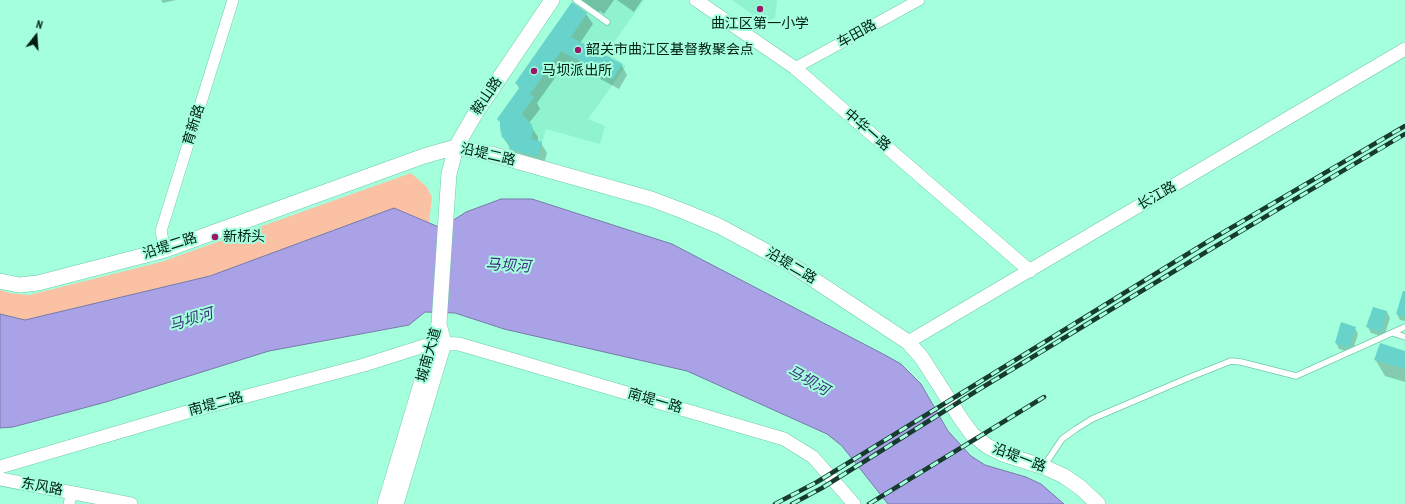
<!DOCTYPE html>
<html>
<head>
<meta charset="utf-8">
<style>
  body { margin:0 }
  #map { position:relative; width:1405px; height:504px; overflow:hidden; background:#a4ffdd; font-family:"PT Sans Narrow",sans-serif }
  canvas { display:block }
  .north { position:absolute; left:16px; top:16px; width:40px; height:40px; -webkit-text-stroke:3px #a4ffdd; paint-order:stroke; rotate:17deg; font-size:11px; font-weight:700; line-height:16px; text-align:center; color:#011d14 }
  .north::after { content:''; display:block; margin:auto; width:14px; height:18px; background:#011d14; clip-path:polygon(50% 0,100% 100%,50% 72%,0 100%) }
</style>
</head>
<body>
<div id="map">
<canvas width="1405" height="504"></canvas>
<div class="north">N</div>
</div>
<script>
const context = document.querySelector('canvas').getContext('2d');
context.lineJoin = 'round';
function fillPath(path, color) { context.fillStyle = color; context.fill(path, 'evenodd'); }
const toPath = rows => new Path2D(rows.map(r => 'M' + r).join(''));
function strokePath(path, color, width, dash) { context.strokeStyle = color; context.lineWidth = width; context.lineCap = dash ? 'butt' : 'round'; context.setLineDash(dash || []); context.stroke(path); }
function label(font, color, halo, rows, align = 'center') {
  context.font = font + ' "PT Sans Narrow","Noto Sans SC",sans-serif'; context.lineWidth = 4; context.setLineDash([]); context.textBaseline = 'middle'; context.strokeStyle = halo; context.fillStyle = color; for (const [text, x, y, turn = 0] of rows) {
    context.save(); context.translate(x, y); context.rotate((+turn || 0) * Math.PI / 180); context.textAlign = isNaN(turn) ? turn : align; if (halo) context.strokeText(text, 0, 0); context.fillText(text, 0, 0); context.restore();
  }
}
fillPath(toPath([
  [577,0,644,0,607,52,626,66,588,119,605,126,600,144,546,129,538,157,510,145,505,141,500,132,500,122,497,119,520,87,530,94,586,15,573,6],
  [732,0,777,0,775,18,763,22]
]), '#8ef3ce');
fillPath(toPath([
  [411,173,427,187,432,197,429,223,394,208,210,276,25,320,0,314,0,290,10,293,29,295,161,262]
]), '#fbc1a4');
const water = toPath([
  [501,199,532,199,672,244,885,355,901,364,921,384,948,431,971,456,985,465,1026,477,1041,484,1064,504,888,504,842,446,827,434,687,371,504,329,455,313,425,312,409,325,269,351,106,402,13,427,0,428,0,314,25,320,210,276,394,208,441,228,466,212,501,199]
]);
fillPath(water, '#a9a2e7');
strokePath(water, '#777aa8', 1);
fillPath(toPath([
  [161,0,176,0,163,3],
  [582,0,614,0,604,14,600,11,597,14,585,6],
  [617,0,642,0,634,12],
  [574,5,586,14,593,24,580,43,621,64,627,75,619,89,567,61,537,103,540,109,529,123,538,137,538,141,541,143,547,153,543,167,516,159,503,136,501,124,498,119,520,90,516,83],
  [1405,295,1405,321,1400,320,1397,314],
  [1374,308,1387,312,1390,318,1384,337,1371,333,1368,327],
  [1355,328,1358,334,1352,353,1339,349,1336,343],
  [1405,352,1405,382,1385,376,1375,359]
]), '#0003');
fillPath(toPath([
  [572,2,587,13,571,37,622,64,613,79,561,51,530,94,534,97,522,114,532,125,533,130,531,139,542,142,538,157,509,149,510,145,502,137,500,127,500,122,497,119,520,87,515,83],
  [1403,291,1405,291,1405,317,1396,314],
  [1373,307,1387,311,1381,332,1366,327],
  [1341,322,1356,327,1349,348,1335,343],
  [1380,343,1405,351,1405,369,1374,360]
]), '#68d3ca');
const service = toPath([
  [576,0,607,22],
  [1393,333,1405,337],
  [1044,466,1062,439,1076,429,1092,419,1188,378,1231,361,1241,362,1296,376,1405,327]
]);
const minor = toPath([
  [795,68,919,0],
  [165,250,161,231,233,0],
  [69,504,72,492]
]);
const tertiary = toPath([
  [696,0,795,68,1030,271],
  [908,342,1405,49],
  [0,467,187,412,364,365,433,343,459,344,784,439,813,457,854,504],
  [0,479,131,504]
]);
const secondary = toPath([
  [0,281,19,285,38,283,165,250,424,156,456,147,491,154,651,199,683,211,719,226,790,264,908,342,922,358,961,419,972,434,987,446,1003,454,1044,467,1064,476,1081,488,1098,504],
  [385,504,439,324,447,202,449,174,456,147,475,114,552,0],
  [396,504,444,343,439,324]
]);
strokePath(service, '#6ec9a8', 7);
strokePath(minor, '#6ec9a8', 12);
strokePath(tertiary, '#6ec9a8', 14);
strokePath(secondary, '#6ec9a8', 16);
strokePath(service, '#fff', 5.5);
strokePath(minor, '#fff', 11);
strokePath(tertiary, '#fff', 13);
strokePath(secondary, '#fff', 15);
const rail = toPath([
  [775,504,817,482,1207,242,1405,126],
  [792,504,822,488,978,390,1211,249,1405,134],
  [869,504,1044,397]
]);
strokePath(rail, '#173c2f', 4.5);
strokePath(rail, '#a4ffdd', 3, [9]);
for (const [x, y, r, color] of [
  [760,9,4,"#9b176a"],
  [578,50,4,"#9b176a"],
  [534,71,4,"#9b176a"],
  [215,237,4,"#9b176a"]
]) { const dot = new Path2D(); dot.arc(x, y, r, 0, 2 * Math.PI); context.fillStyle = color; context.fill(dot); strokePath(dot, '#a4ffdd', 1.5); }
label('14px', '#011d14', '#a4ffdd', [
  ["曲江区第一小学",760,24,"center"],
  ["韶关市曲江区基督教聚会点",586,50],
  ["马坝派出所",542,71],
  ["新桥头",223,237]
], 'left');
label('14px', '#011d14', '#a4ffdd', [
  ["车田路",857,34,-29],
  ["鞍山路",487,96,-56],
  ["育新路",194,125,-73],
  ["中华一路",867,130,41],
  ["沿堤二路",488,155,13],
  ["长江路",1157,196,-30],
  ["沿堤二路",170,246,-18],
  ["沿堤二路",791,266,31],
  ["城南大道",429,355,-74],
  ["南堤一路",655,401,16],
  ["南堤二路",216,404,-15],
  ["沿堤一路",1019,458,21],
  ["东风路",42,487,10]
]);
label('italic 15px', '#402f7f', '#a4ffdd', [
  ["马坝河",508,266,3],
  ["马坝河",191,320,-17],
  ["马坝河",808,381,29]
]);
</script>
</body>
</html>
